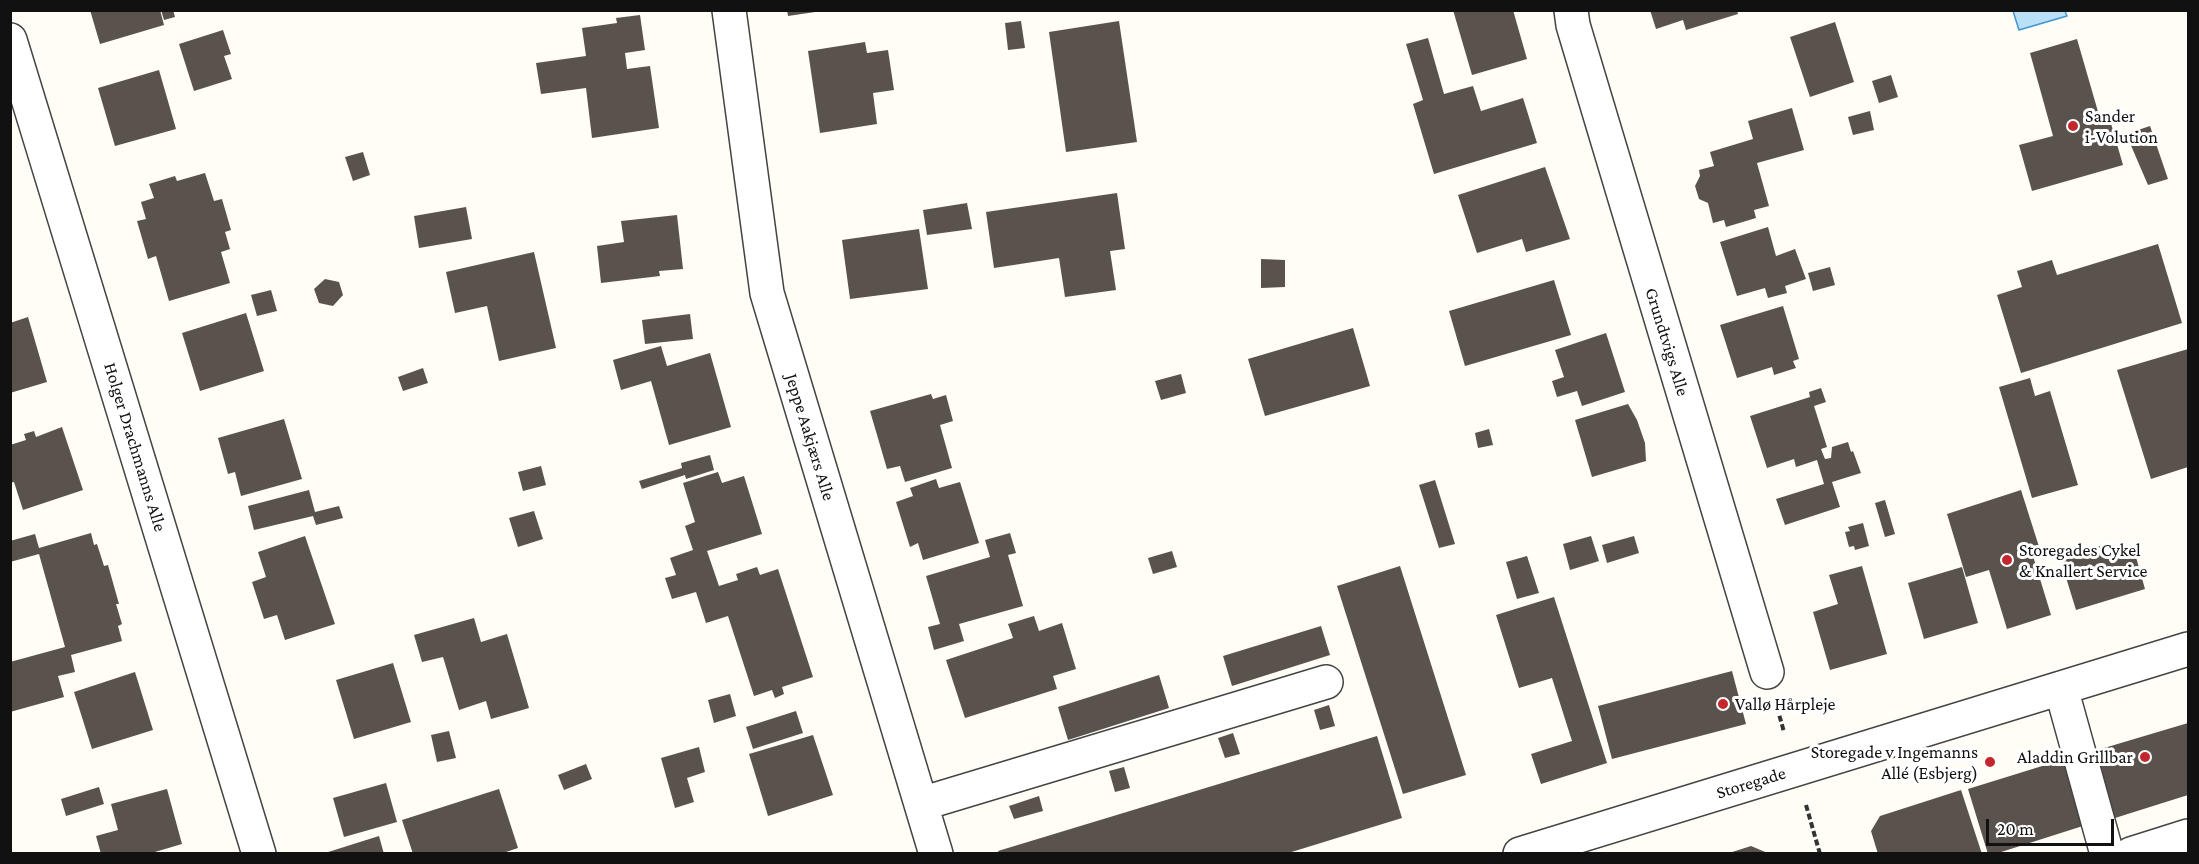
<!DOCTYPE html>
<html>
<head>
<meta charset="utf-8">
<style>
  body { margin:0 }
  #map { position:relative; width:2199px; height:864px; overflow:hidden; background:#fffdf5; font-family:"Crimson Pro",serif }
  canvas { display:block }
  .frame { position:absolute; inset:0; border:12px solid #111; pointer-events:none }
  .scale { position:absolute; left:1986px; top:819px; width:128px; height:27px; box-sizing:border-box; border:3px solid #111; border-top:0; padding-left:8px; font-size:18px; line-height:21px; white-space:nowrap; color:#111; -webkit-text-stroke:4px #fff; paint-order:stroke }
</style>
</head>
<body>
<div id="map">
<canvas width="2199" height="864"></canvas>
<div class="frame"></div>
<div class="scale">20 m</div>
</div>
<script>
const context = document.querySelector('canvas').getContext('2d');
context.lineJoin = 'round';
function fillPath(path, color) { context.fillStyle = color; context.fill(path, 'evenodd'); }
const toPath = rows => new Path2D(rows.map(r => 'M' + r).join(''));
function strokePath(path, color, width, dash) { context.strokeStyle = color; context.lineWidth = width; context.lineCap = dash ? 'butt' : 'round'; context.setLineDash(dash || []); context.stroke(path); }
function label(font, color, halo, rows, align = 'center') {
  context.font = font + ' "Crimson Pro",serif'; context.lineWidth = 6; context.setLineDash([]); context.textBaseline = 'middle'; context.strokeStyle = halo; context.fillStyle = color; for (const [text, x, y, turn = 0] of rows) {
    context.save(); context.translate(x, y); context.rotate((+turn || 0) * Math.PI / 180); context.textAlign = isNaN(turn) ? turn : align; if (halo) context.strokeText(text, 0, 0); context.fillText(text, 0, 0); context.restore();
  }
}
const water = toPath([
  [2013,11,2065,11,2067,16,2019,30,2013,11]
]);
fillPath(water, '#b9e0f7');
strokePath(water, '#3f96cf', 1.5);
fillPath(toPath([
  [90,10,160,10,164,25,100,44],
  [161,10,173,10,175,17,164,20],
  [787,10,815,10,815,12,788,16],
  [1453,10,1513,10,1527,59,1472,75],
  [1650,10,1737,10,1738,14,1686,30,1683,20,1656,29],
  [640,15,645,50,625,53,627,69,650,66,659,128,592,138,586,88,541,94,536,63,586,56,582,28,617,23,616,18],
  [1021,21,1025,48,1008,50,1005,23],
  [1119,21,1137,142,1066,152,1049,32],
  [1835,22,1854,82,1810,97,1790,37],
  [223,30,231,54,224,56,232,79,194,91,179,44],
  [1428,38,1444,94,1473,86,1481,111,1523,98,1537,143,1434,174,1413,104,1423,100,1406,44],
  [2077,39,2101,122,2110,120,2123,165,2032,191,2019,145,2053,136,2030,53],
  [865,42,867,53,888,50,894,90,873,93,877,124,820,133,808,51],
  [159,70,176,129,115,146,98,88],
  [1891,75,1898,97,1879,103,1872,81],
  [1792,108,1804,150,1757,163,1769,206,1754,210,1756,218,1726,227,1724,220,1713,223,1708,203,1699,199,1695,186,1700,176,1699,170,1714,166,1710,152,1753,139,1748,121],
  [1870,111,1874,130,1853,135,1848,117],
  [2150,126,2168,179,2148,185,2126,134],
  [363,152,370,175,353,181,345,157],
  [1545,167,1570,239,1526,252,1522,239,1477,253,1458,195],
  [205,173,214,201,222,199,231,230,225,232,230,249,221,252,230,283,169,301,156,256,148,259,137,221,146,219,141,202,154,198,149,184,175,176,177,181],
  [1117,193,1125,249,1110,251,1116,290,1065,297,1059,258,994,268,986,212],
  [967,203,972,229,927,235,923,210],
  [466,207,472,239,419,248,414,216],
  [677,215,683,269,659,271,660,276,601,283,597,246,624,242,621,221],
  [1768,227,1776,256,1795,249,1806,279,1785,286,1787,293,1768,298,1765,288,1737,296,1720,242],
  [919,229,928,289,850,299,842,240],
  [2158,244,2182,323,2021,373,1997,295,2022,287,2017,271,2052,260,2057,275],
  [534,252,556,348,499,361,487,306,455,313,446,272],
  [1261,259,1285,260,1285,287,1261,288],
  [1830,267,1835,285,1813,291,1808,273],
  [325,279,339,282,343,295,333,306,319,303,314,289],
  [1554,280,1571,335,1465,366,1449,311],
  [271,290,277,311,257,316,251,295],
  [1783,306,1799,359,1793,361,1796,368,1774,375,1772,367,1737,378,1720,325],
  [246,313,264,371,200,391,182,333],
  [690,314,693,339,645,344,642,320],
  [28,317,47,382,10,393,10,323],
  [1353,328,1370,386,1265,416,1248,359],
  [1606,333,1625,392,1582,406,1577,391,1557,397,1552,381,1564,377,1555,350],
  [661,346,667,366,710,353,731,427,669,445,651,381,621,390,613,360],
  [2188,349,2188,467,2151,479,2117,370],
  [423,368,428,383,403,391,398,377],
  [1181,374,1186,393,1161,400,1155,381],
  [2030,378,2035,396,2050,391,2078,485,2032,498,1999,387],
  [1821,388,1826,402,1814,406,1827,447,1821,449,1825,459,1831,458,1832,447,1848,442,1851,452,1853,451,1861,473,1832,482,1840,507,1785,525,1776,499,1824,484,1817,460,1796,467,1794,459,1767,468,1750,416,1810,397,1809,392],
  [931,394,933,399,946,395,953,421,940,425,952,468,905,482,900,466,887,469,870,411],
  [1628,404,1637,420,1645,443,1646,461,1592,477,1575,420],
  [284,419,302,479,241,496,235,472,228,474,218,438],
  [62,427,83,490,23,510,14,482,10,483,10,445,26,440,24,434,34,431,36,437],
  [1489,429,1493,445,1478,448,1475,433],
  [710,455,714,470,686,479,685,475,642,489,639,481,682,468,681,463],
  [541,466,546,485,523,491,518,472],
  [718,472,722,483,744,476,762,534,707,551,719,586,738,580,736,574,757,567,760,575,778,569,813,677,782,687,784,694,775,698,772,690,754,696,728,616,706,623,696,592,672,599,665,578,676,575,670,558,693,550,685,526,695,522,683,483],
  [936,479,939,488,960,482,979,543,923,560,918,543,910,547,896,502,913,496,910,488],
  [1435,480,1455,544,1439,548,1419,485],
  [309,490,315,512,339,506,343,518,316,525,313,516,254,530,248,506],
  [2021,490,2041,553,2033,556,2051,615,2007,629,1989,570,1966,577,1947,514],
  [1885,500,1895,534,1885,537,1875,503],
  [534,511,543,539,518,547,509,518],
  [1863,523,1869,546,1855,550,1854,546,1849,547,1845,532,1850,531,1848,527],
  [91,533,94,545,97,544,104,566,108,565,119,604,116,604,122,624,118,626,122,641,71,655,75,672,58,676,64,697,10,712,10,662,65,647,39,554,10,562,10,541,35,534,39,548],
  [1010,533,1016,553,1008,555,1023,606,959,624,964,641,934,650,928,627,940,624,926,576,990,557,985,540],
  [305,536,335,624,285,640,277,615,264,619,252,582,266,577,258,552],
  [1591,536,1599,561,1570,570,1563,544],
  [1634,536,1639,553,1607,563,1602,545],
  [2103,545,2107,558,2134,550,2145,589,2076,610,2060,558],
  [1172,551,1177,567,1153,574,1148,558],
  [1527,556,1539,593,1517,599,1506,562],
  [1400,566,1466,775,1403,794,1337,586],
  [1862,566,1887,654,1830,670,1813,612,1838,604,1829,575],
  [1962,567,1978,623,1924,639,1908,583],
  [1554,597,1607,763,1541,784,1531,754,1572,741,1552,678,1519,688,1496,615],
  [1034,616,1039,631,1062,623,1076,669,1053,676,1057,689,965,718,946,660,1013,638,1008,624],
  [474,618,481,642,507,634,529,708,491,719,486,701,459,710,443,657,422,662,414,635],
  [1321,626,1330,655,1232,686,1223,656],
  [393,663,411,722,354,739,336,680],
  [1732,671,1746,724,1612,759,1598,706],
  [135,672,153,730,92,749,74,692],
  [1159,675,1169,708,1068,740,1058,707],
  [730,694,736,716,714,723,708,700],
  [1329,705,1335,726,1320,730,1314,710],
  [796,711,803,733,753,749,746,727],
  [2188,723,2188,795,2115,818,2094,751],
  [449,731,456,758,437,762,431,735],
  [1233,733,1240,754,1225,758,1218,738],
  [813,735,833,795,768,816,749,754],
  [1377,736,1402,818,1285,854,999,854,998,851],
  [699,747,705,772,687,778,694,802,675,808,661,758],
  [2068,758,2089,824,1995,854,1988,854,1968,789],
  [586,764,592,779,564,790,558,775],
  [1124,767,1130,788,1115,792,1109,771],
  [386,783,397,822,344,837,333,798],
  [99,787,104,804,66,816,61,799],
  [167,789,182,844,148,854,101,854,96,836,118,830,111,804],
  [499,789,518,848,500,854,413,854,402,820],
  [1961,790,1982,854,1878,854,1871,831,1880,816],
  [1039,796,1043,811,1014,819,1009,806],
  [379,836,384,854,325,854,325,853],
  [1751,846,1770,854,1729,854,1729,853]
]), '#5a524d');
const minor = toPath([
  [729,10,767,293,936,854],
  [1571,10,1573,25,1767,672],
  [10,40,259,854],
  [2061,688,2107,854],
  [921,804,1326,682],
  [1520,854,2188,649],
  [2131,854,2188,836]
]);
strokePath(minor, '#444', 36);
strokePath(toPath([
  [1777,707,1784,732],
  [1806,805,1820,854]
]), '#333', 4, [6, 3]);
strokePath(minor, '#fff', 33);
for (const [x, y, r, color] of [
  [2073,126,6,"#c4262e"],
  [2007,560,6,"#c4262e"],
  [1723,704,6,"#c4262e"],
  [2145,757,6,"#c4262e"],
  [1990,762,6,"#c4262e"]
]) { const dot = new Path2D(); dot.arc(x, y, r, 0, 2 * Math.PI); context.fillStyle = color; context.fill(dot); strokePath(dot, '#fff', 2); }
label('18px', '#111', '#fff', [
  ["Sander",2085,116],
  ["i-Volution",2085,137],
  ["Storegades Cykel",2019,550],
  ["& Knallert Service",2019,571],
  ["Vallø Hårpleje",1735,704],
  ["Storegade v Ingemanns",1978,752,"right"],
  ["Allé (Esbjerg)",1978,773,"right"],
  ["Aladdin Grillbar",2133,757,"right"]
], 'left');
label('18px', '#111', '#fff', [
  ["Grundtvigs Alle",1667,342,73],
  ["Jeppe Aakjærs Alle",810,437,73],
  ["Holger Drachmanns Alle",135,447,73],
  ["Storegade",1751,783,-17]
]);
</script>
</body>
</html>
